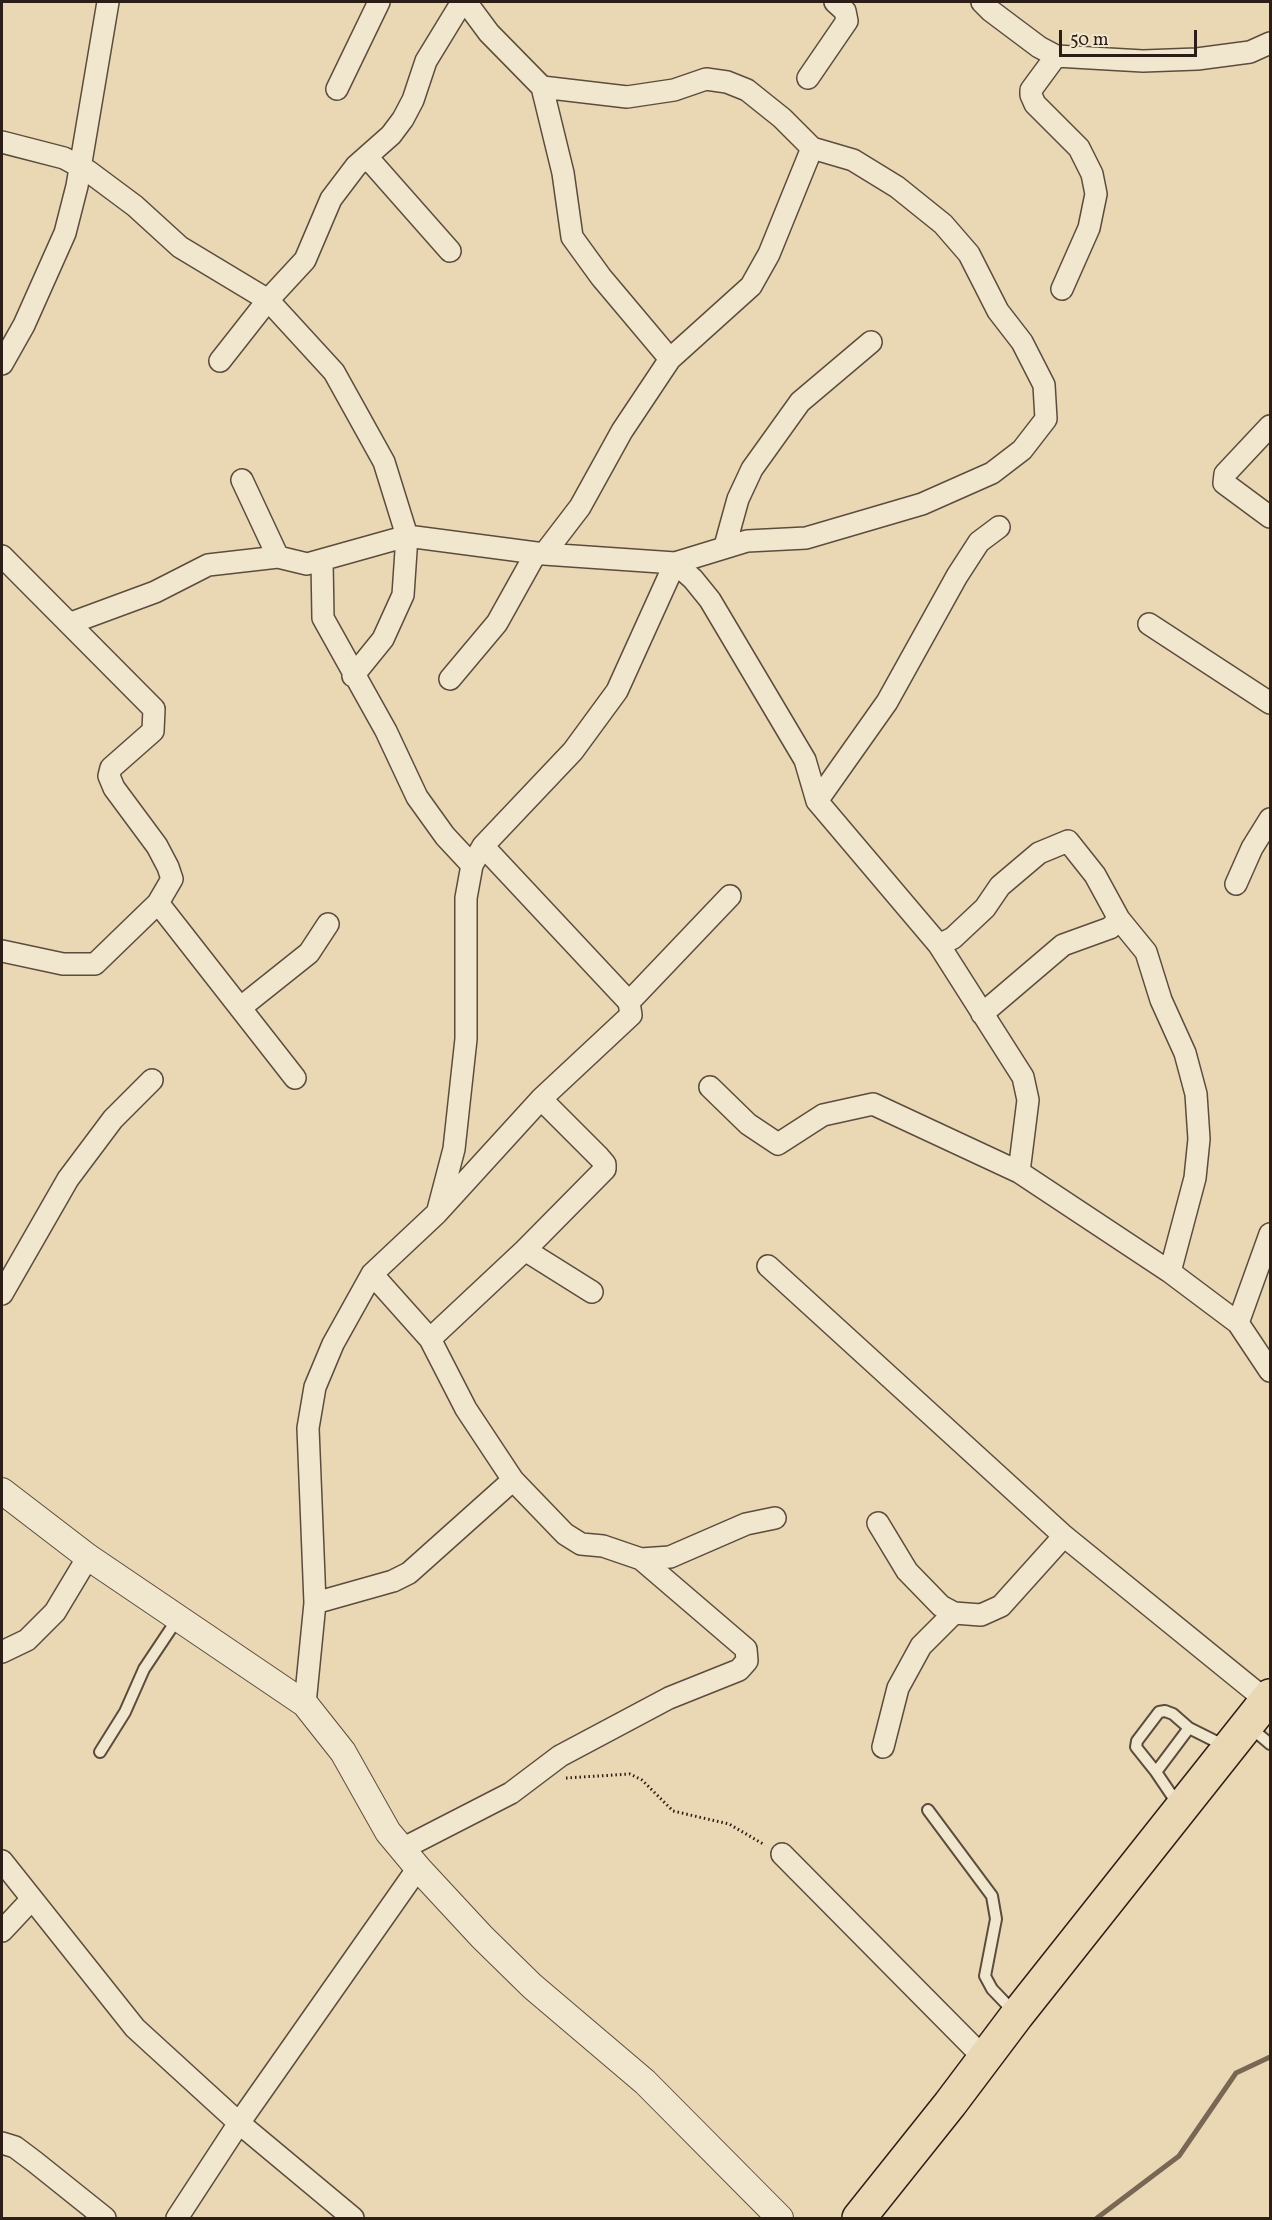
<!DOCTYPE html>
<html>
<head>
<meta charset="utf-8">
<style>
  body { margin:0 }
  #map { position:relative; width:1272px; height:2220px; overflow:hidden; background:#ead8b4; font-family:Vollkorn,serif }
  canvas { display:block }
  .frame { position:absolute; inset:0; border:3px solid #2c1d16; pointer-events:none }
  .scale { position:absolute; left:1059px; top:30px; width:138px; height:27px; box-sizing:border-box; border:3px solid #2c1d16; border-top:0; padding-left:8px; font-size:18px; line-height:21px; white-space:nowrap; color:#2c1d16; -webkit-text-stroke:4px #f1e6ce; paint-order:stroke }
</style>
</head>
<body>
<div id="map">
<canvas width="1272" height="2220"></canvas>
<div class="frame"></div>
<div class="scale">50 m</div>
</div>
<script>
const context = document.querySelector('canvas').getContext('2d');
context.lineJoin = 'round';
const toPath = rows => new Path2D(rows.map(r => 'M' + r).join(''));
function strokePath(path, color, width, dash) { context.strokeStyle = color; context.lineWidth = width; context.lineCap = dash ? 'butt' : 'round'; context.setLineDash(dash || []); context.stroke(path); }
strokePath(toPath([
  [1097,2218,1179,2156,1236,2073,1270,2057]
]), '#776754', 5);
const service = toPath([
  [1250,1727,1270,1744],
  [100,1752,125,1712,144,1669,178,1618],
  [1156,1772,1136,1747,1137,1741,1159,1712,1165,1711,1173,1714,1189,1728],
  [1179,1806,1156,1772,1189,1728,1225,1746],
  [928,1810,992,1896,996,1919,985,1976,992,1989,1015,2013]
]);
const minor = toPath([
  [466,2,489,33,542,87,563,173,572,237,601,277,670,359],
  [982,2,991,11,1039,47,1056,56,1143,61,1197,59,1250,52,1270,43],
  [1056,56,1031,90,1031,95,1035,104,1079,148,1092,174,1096,194,1089,228,1062,289],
  [808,78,847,21,845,11,835,2],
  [337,89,379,2],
  [2,142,64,158,88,171,135,206,180,247,268,300,334,372,384,462,407,536,403,595,383,639,353,676],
  [367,157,450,251],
  [220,361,268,300,305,260,331,199,356,166,391,135,403,119,413,100,426,61,462,2],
  [2,364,24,325,65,233,77,186,108,2],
  [1270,426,1225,474,1224,483,1270,517],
  [242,480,278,557],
  [725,546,738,499,752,469,800,402,871,342],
  [544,554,580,507,622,431,670,359,751,286,769,254,812,148],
  [2,556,154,709,153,731,111,768,109,776,114,788,157,846,168,867,172,879,158,903,295,1078],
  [322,561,323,618,386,731,417,797,445,836,472,865],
  [675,563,693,579,710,600,805,760,817,801,939,945,1023,1077,1028,1100,1019,1172],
  [71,623,155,592,208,565,278,557,307,564,407,536,544,554,675,563,747,541,806,538,922,504,992,473,1022,450,1046,419,1044,385,1022,342,998,311,969,254,943,224,897,187,853,160,812,148,782,118,747,90,727,82,706,79,674,90,627,97,542,87],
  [1149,624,1270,703],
  [450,679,497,623,536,553],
  [817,801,887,702,957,576,979,542,999,527],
  [1236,884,1252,848,1270,819],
  [939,945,953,938,985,908,1000,886,1039,853,1068,841,1095,875,1119,919,1146,952,1161,1000,1185,1053,1196,1094,1199,1139,1195,1178,1170,1272],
  [2,951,63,964,95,964,158,903],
  [629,1002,730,896],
  [240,1008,309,953,328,924],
  [982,1014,1063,945,1110,928,1119,919],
  [710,1087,748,1124,778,1144,823,1115,873,1104,1019,1172,1170,1272,1238,1323,1270,1371],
  [541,1099,599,1157,605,1164,605,1169,525,1250,592,1292],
  [438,1210,454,1149,466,1039,466,898,472,865,483,846,573,751,617,691,675,563],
  [768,1266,1064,1536,1267,1701],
  [372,1274,430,1339,466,1409,513,1480,565,1534,581,1544,603,1546,641,1559,670,1557,746,1524,775,1518],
  [2,1294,68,1179,113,1119,152,1080],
  [1238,1323,1270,1234],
  [430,1339,525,1250],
  [878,1523,907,1571,941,1606,954,1613,981,1615,1001,1606,1064,1536],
  [315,1603,393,1581,409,1573,513,1480],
  [2,1652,27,1640,55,1612,88,1557],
  [305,1704,315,1603,308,1428,315,1387,333,1344,372,1274,437,1213,541,1099,631,1015,629,1002,483,846],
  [883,1747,898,1688,921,1646,954,1613],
  [402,1849,511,1793,560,1756,669,1698,739,1670,747,1661,746,1649,641,1559],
  [782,1854,984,2058],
  [2,1861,135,2028,239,2123,353,2218],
  [2,1931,32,1899],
  [2,2143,15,2147,35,2162,105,2218],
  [177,2218,239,2123,418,1868]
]);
const tertiary = toPath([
  [2,1491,88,1557,305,1704,343,1752,388,1832,418,1868,482,1937,532,1986,645,2082,780,2218]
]);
const primary = toPath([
  [859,2218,950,2104,1017,2015,1270,1696]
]);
strokePath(service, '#5c4c3e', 14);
strokePath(minor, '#5c4c3e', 24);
strokePath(tertiary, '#5c4c3e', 28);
strokePath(primary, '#2c1d16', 36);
strokePath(toPath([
  [566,1778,630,1774,642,1780,673,1811,729,1824,765,1845]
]), '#2c1d16', 3, [1.5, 3]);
strokePath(service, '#f1e6ce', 10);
strokePath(minor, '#f1e6ce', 21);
strokePath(tertiary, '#f1e6ce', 26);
strokePath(primary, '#ead8b4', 33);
</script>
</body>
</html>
